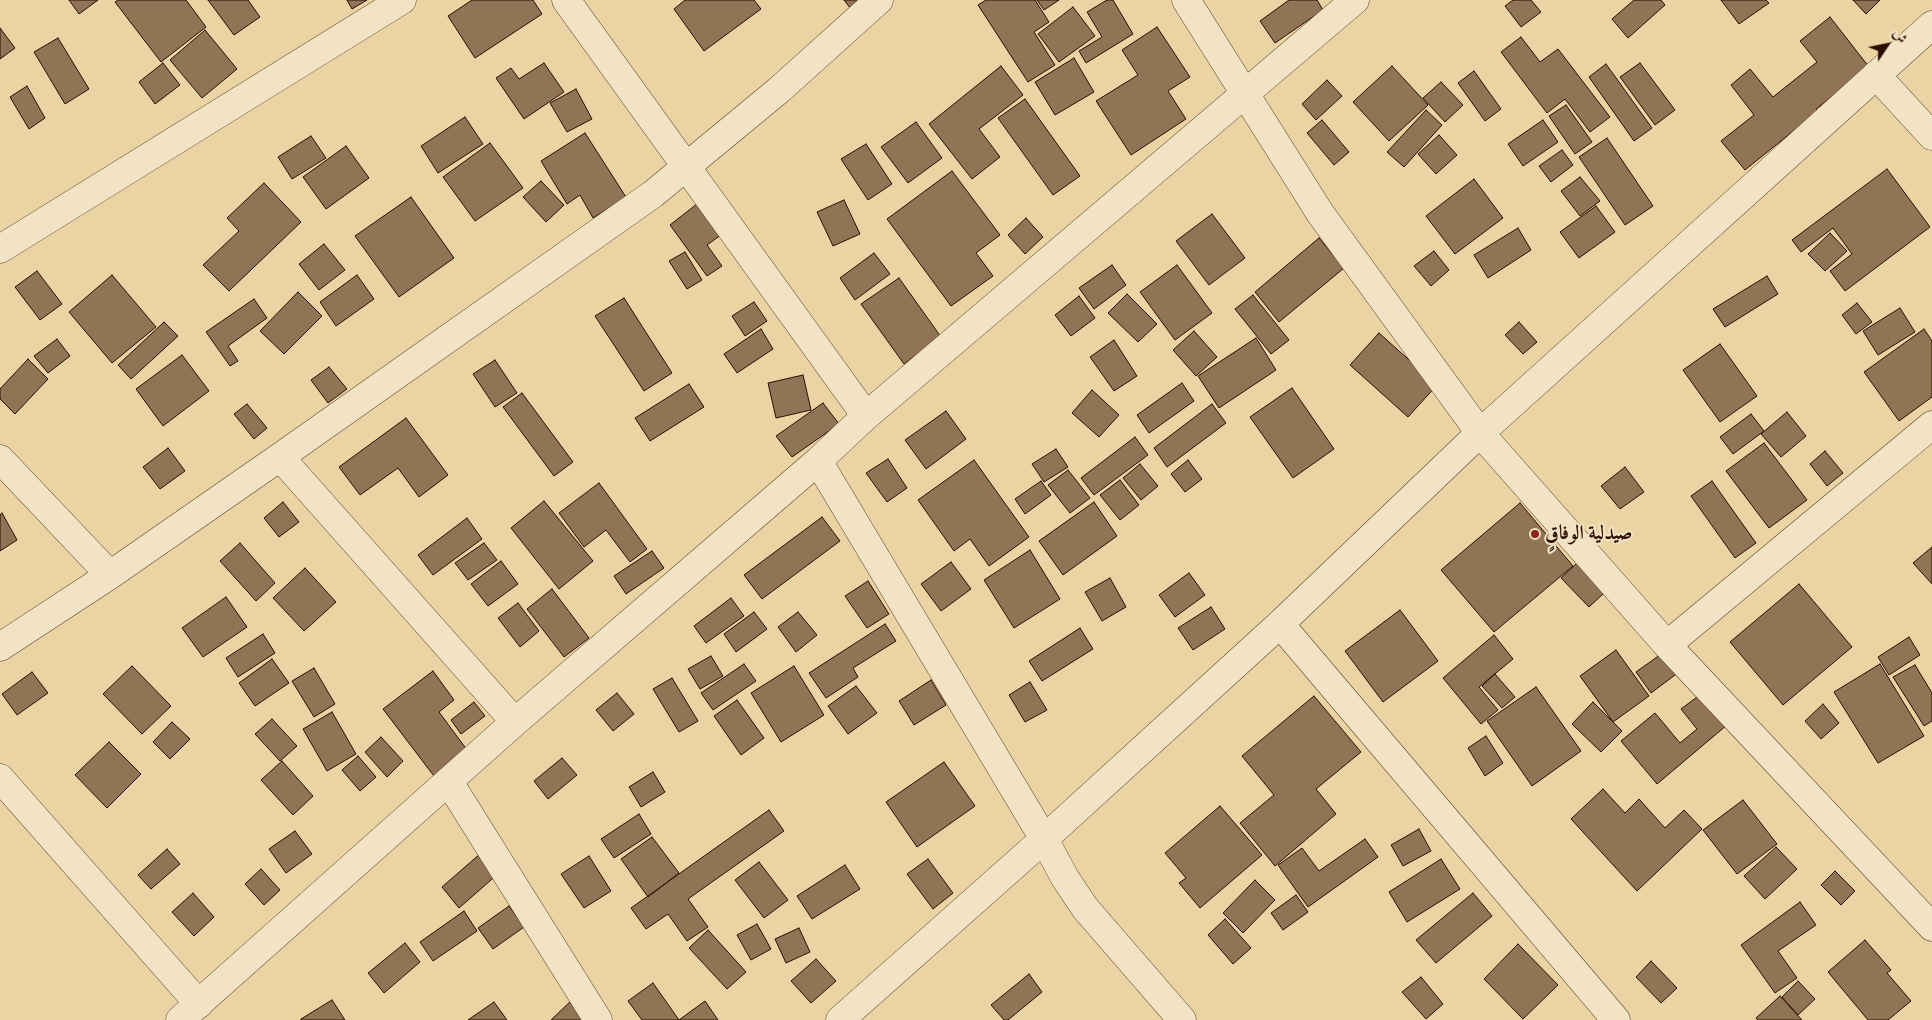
<!DOCTYPE html>
<html>
<head>
<meta charset="utf-8">
<style>
  body { margin:0 }
  #map { position:relative; width:1932px; height:1020px; overflow:hidden; background:#ead4a4; font-family:"IM FELL Great Primer",Amiri,serif }
  canvas { display:block }
  .north { position:absolute; left:1862px; top:20px; width:50px; height:50px; -webkit-text-stroke:4px #f1e3c4; paint-order:stroke; rotate:56deg; font-size:14px; font-weight:700; line-height:20px; text-align:center; color:#2d0d01 }
  .north::after { content:''; display:block; margin:auto; width:18px; height:22px; background:#2d0d01; clip-path:polygon(50% 0,100% 100%,50% 72%,0 100%) }
</style>
</head>
<body>
<div id="map">
<canvas width="1932" height="1020"></canvas>
<div class="north">ش</div>
</div>
<script>
const context = document.querySelector('canvas').getContext('2d');
context.lineJoin = 'round';
function fillPath(path, color) { context.fillStyle = color; context.fill(path, 'evenodd'); }
const toPath = rows => new Path2D(rows.map(r => 'M' + r).join(''));
function strokePath(path, color, width, dash) { context.strokeStyle = color; context.lineWidth = width; context.lineCap = dash ? 'butt' : 'round'; context.setLineDash(dash || []); context.stroke(path); }
function label(font, color, halo, rows, align = 'center') {
  context.font = font + ' "IM FELL Great Primer",Amiri,serif'; context.lineWidth = 4; context.setLineDash([]); context.textBaseline = 'middle'; context.strokeStyle = halo; context.fillStyle = color; for (const [text, x, y, turn = 0] of rows) {
    context.save(); context.translate(x, y); context.rotate((+turn || 0) * Math.PI / 180); context.textAlign = isNaN(turn) ? turn : align; if (halo) context.strokeText(text, 0, 0); context.fillText(text, 0, 0); context.restore();
  }
}
const building = toPath([
  [69,0,98,0,79,14,69,0],
  [118,0,186,0,206,27,161,62,115,2,118,0],
  [208,0,248,0,260,17,234,35,208,0],
  [347,0,367,0,352,9,347,0],
  [472,0,533,0,542,14,475,58,448,16,472,0],
  [685,0,754,0,761,9,704,51,674,9,685,0],
  [844,0,871,0,854,13,844,0],
  [986,0,1035,0,1049,22,1034,32,1055,65,1028,82,978,5,986,0],
  [1037,0,1059,0,1044,10,1037,0],
  [1107,0,1113,0,1133,34,1086,63,1079,51,1102,37,1087,12,1107,0],
  [1289,0,1317,0,1323,10,1275,43,1260,21,1289,0],
  [1513,0,1531,0,1541,12,1521,27,1505,6,1513,0],
  [1634,0,1661,0,1665,5,1628,38,1612,19,1634,0],
  [1721,0,1766,0,1769,3,1739,24,1721,0],
  [1853,0,1880,0,1866,14,1853,0],
  [1073,7,1095,36,1059,62,1038,34,1073,7],
  [1830,17,1869,67,1816,109,1818,111,1745,170,1721,141,1754,115,1731,85,1750,69,1773,97,1817,62,1800,41,1830,17],
  [1157,27,1190,77,1168,91,1186,119,1131,155,1096,101,1138,75,1122,50,1157,27],
  [0,28,15,48,0,59,0,28],
  [205,30,237,69,202,98,170,60,205,30],
  [1521,37,1540,62,1558,49,1610,117,1590,132,1565,99,1547,113,1501,52,1521,37],
  [58,38,89,89,65,104,34,52,58,38],
  [1074,58,1094,92,1055,115,1035,82,1074,58],
  [163,63,180,85,155,104,139,82,163,63],
  [544,63,564,92,524,119,496,78,511,68,519,79,544,63],
  [1640,63,1675,110,1655,125,1620,77,1640,63],
  [1606,64,1652,128,1634,141,1589,77,1606,64],
  [1001,66,1023,95,979,129,1000,157,972,179,929,124,1001,66],
  [1392,66,1428,105,1389,141,1353,102,1392,66],
  [1474,71,1501,109,1485,121,1458,83,1474,71],
  [1327,80,1342,96,1316,120,1302,104,1327,80],
  [1441,82,1463,105,1445,122,1423,98,1441,82],
  [27,86,45,118,29,129,10,97,27,86],
  [576,89,592,119,567,132,550,103,576,89],
  [1025,99,1080,176,1053,195,998,118,1025,99],
  [1566,105,1592,142,1575,154,1549,116,1566,105],
  [1426,110,1442,125,1404,167,1387,152,1426,110],
  [465,117,483,144,438,173,421,146,465,117],
  [1322,120,1349,152,1334,165,1307,133,1322,120],
  [1543,120,1558,142,1523,166,1508,144,1543,120],
  [916,122,942,158,908,183,881,147,916,122],
  [585,133,626,197,593,218,580,195,567,204,541,161,585,133],
  [1439,135,1457,155,1436,174,1418,154,1439,135],
  [311,136,326,158,292,179,278,157,311,136],
  [1607,138,1653,206,1625,225,1579,157,1607,138],
  [490,143,523,188,475,221,443,177,490,143],
  [866,144,892,184,868,200,841,159,866,144],
  [346,146,369,178,326,209,303,177,346,146],
  [1562,150,1573,165,1551,182,1539,166,1562,150],
  [1887,169,1930,227,1845,291,1830,271,1852,254,1833,228,1801,252,1792,240,1887,169],
  [952,171,1000,235,976,253,993,276,951,306,887,219,952,171],
  [1580,177,1600,201,1580,216,1561,191,1580,177],
  [1474,179,1503,218,1455,254,1426,216,1474,179],
  [541,181,564,205,546,222,523,197,541,181],
  [264,183,301,222,229,291,203,265,239,231,227,218,264,183],
  [411,197,454,258,399,297,355,236,411,197],
  [702,200,725,232,707,245,722,266,707,276,670,225,702,200],
  [844,200,860,234,833,246,817,212,844,200],
  [1596,206,1615,232,1579,258,1560,232,1596,206],
  [1212,214,1245,258,1209,285,1176,241,1212,214],
  [1026,218,1043,237,1025,254,1008,235,1026,218],
  [1518,228,1531,250,1488,278,1474,255,1518,228],
  [1830,233,1847,251,1825,271,1808,254,1830,233],
  [1319,238,1344,268,1279,322,1255,292,1319,238],
  [324,244,345,270,319,290,299,264,324,244],
  [1434,251,1449,270,1431,286,1414,266,1434,251],
  [685,252,702,280,687,289,669,261,685,252],
  [874,253,890,274,855,300,840,278,874,253],
  [1112,265,1126,285,1094,309,1079,288,1112,265],
  [1177,265,1212,313,1175,340,1140,292,1177,265],
  [37,271,62,304,40,320,15,287,37,271],
  [112,275,156,327,112,363,69,312,112,275],
  [357,275,374,299,336,326,320,302,357,275],
  [1767,276,1778,294,1725,327,1713,309,1767,276],
  [899,278,941,337,904,364,861,304,899,278],
  [298,292,322,316,284,354,260,331,298,292],
  [1127,294,1157,324,1138,342,1108,313,1127,294],
  [1253,295,1289,340,1271,354,1235,309,1253,295],
  [1079,296,1095,318,1071,336,1055,315,1079,296],
  [624,298,672,373,644,391,595,316,624,298],
  [254,299,267,318,228,346,238,361,230,366,206,332,254,299],
  [754,302,767,321,745,336,732,316,754,302],
  [1857,303,1872,322,1856,334,1842,315,1857,303],
  [1900,308,1915,332,1878,355,1863,331,1900,308],
  [164,322,178,336,131,379,118,365,164,322],
  [1519,322,1537,342,1523,354,1505,335,1519,322],
  [761,329,773,349,737,373,724,354,761,329],
  [1924,329,1932,341,1932,397,1899,421,1864,372,1924,329],
  [1194,331,1217,357,1196,376,1173,350,1194,331],
  [1379,333,1437,385,1408,417,1350,365,1379,333],
  [1256,338,1276,370,1219,408,1198,376,1256,338],
  [57,339,70,356,48,373,34,356,57,339],
  [1114,340,1137,376,1114,391,1090,357,1114,340],
  [1720,344,1757,396,1720,422,1683,370,1720,344],
  [182,355,209,391,163,426,136,389,182,355],
  [28,359,48,379,15,414,0,399,0,389,28,359],
  [495,360,517,393,495,407,473,374,495,360],
  [329,367,347,389,328,403,311,380,329,367],
  [803,375,811,410,776,418,768,383,803,375],
  [1182,383,1194,401,1149,433,1137,415,1182,383],
  [689,384,704,407,650,441,635,418,689,384],
  [1292,388,1334,449,1293,478,1250,417,1292,388],
  [1092,390,1119,415,1099,437,1072,413,1092,390],
  [522,393,573,462,554,476,503,407,522,393],
  [823,403,839,424,792,457,776,436,823,403],
  [247,404,267,428,254,439,234,414,247,404],
  [1212,404,1226,423,1167,467,1154,448,1212,404],
  [946,411,966,439,926,469,905,440,946,411],
  [1787,412,1806,436,1781,457,1761,434,1787,412],
  [1751,414,1764,431,1733,454,1720,437,1751,414],
  [406,418,448,475,419,497,398,468,360,495,339,467,406,418],
  [1135,437,1148,455,1094,495,1081,478,1135,437],
  [1764,443,1807,500,1769,528,1726,471,1764,443],
  [168,448,185,471,160,489,143,467,168,448],
  [1056,449,1068,467,1044,482,1032,464,1056,449],
  [1825,451,1843,473,1827,486,1810,464,1825,451],
  [888,459,907,488,887,502,866,473,888,459],
  [974,460,1029,537,989,566,970,539,954,551,918,500,974,460],
  [1188,460,1202,479,1185,492,1171,474,1188,460],
  [1140,464,1158,486,1141,500,1123,478,1140,464],
  [1625,467,1644,492,1620,509,1601,486,1625,467],
  [1068,470,1090,498,1070,513,1048,485,1068,470],
  [1120,480,1139,505,1120,520,1100,495,1120,480],
  [1041,481,1051,495,1025,514,1015,499,1041,481],
  [1712,481,1756,543,1735,558,1691,496,1712,481],
  [599,483,647,549,630,562,606,530,584,547,559,513,599,483],
  [544,501,593,561,559,589,511,528,544,501],
  [283,502,299,522,279,537,264,518,283,502],
  [1094,502,1117,536,1063,575,1039,541,1094,502],
  [1520,503,1573,566,1494,632,1441,570,1520,503],
  [2,513,17,540,0,551,0,515,2,513],
  [822,517,840,541,762,599,744,575,822,517],
  [467,518,482,539,433,575,418,555,467,518],
  [240,543,275,583,256,601,220,561,240,543],
  [484,543,497,560,468,580,455,563,484,543],
  [1932,547,1932,584,1913,563,1932,547],
  [1030,550,1060,599,1014,628,984,580,1030,550],
  [652,551,664,568,626,594,614,576,652,551],
  [501,561,518,584,488,606,471,584,501,561],
  [951,562,971,589,941,611,921,584,951,562],
  [1577,563,1604,593,1589,607,1561,578,1577,563],
  [305,568,336,602,304,631,273,598,305,568],
  [1189,573,1205,595,1175,617,1159,595,1189,573],
  [1110,578,1126,607,1102,621,1085,592,1110,578],
  [868,581,889,614,867,628,845,596,868,581],
  [1799,584,1852,647,1783,705,1730,642,1799,584],
  [552,589,589,638,564,657,527,609,552,589],
  [226,597,247,627,203,657,182,628,226,597],
  [731,598,744,616,706,643,694,626,731,598],
  [518,603,539,631,520,647,498,618,518,603],
  [1211,607,1225,629,1193,650,1178,628,1211,607],
  [1400,610,1438,661,1383,702,1345,651,1400,610],
  [754,612,767,629,736,652,724,634,754,612],
  [798,612,817,635,796,652,778,627,798,612],
  [885,624,896,641,853,668,858,677,826,698,809,673,885,624],
  [1080,628,1093,649,1042,681,1029,661,1080,628],
  [263,634,275,653,238,677,226,658,263,634],
  [1494,635,1513,659,1479,687,1498,710,1481,724,1443,678,1494,635],
  [1909,637,1920,655,1889,675,1878,657,1909,637],
  [1616,650,1649,696,1613,722,1580,676,1616,650],
  [1664,652,1679,672,1651,693,1636,672,1664,652],
  [711,656,723,676,700,689,688,669,711,656],
  [272,659,289,683,255,706,239,683,272,659],
  [744,664,756,681,713,710,701,693,744,664],
  [1880,664,1924,736,1878,763,1834,692,1880,664],
  [1915,665,1932,693,1932,721,1924,726,1893,677,1915,665],
  [132,666,171,706,142,734,103,694,132,666],
  [794,666,824,715,781,742,751,693,794,666],
  [314,668,335,704,314,717,292,681,314,668],
  [433,671,454,700,439,712,473,758,440,784,383,709,433,671],
  [32,672,48,693,17,715,2,694,32,672],
  [1495,674,1515,697,1502,708,1482,686,1495,674],
  [672,678,698,721,679,732,653,689,672,678],
  [931,680,946,705,914,725,899,701,931,680],
  [1030,682,1047,710,1025,722,1009,695,1030,682],
  [856,686,877,713,848,734,828,706,856,686],
  [1536,687,1581,751,1532,786,1487,721,1536,687],
  [617,693,634,714,613,731,596,710,617,693],
  [1701,694,1727,725,1657,784,1621,741,1655,713,1680,743,1697,729,1681,709,1701,694],
  [1314,696,1361,752,1316,789,1336,814,1275,866,1240,823,1274,795,1242,756,1314,696],
  [737,700,764,738,741,755,714,716,737,700],
  [474,702,485,716,461,734,451,720,474,702],
  [1593,702,1622,731,1601,752,1572,724,1593,702],
  [1823,704,1839,723,1821,739,1805,721,1823,704],
  [332,712,356,754,327,771,303,729,332,712],
  [272,719,297,746,280,761,255,734,272,719],
  [172,722,190,739,170,759,153,742,172,722],
  [1486,736,1503,763,1485,776,1468,748,1486,736],
  [381,737,403,761,387,777,365,752,381,737],
  [109,742,141,774,107,808,75,775,109,742],
  [358,756,376,777,360,791,342,770,358,756],
  [562,758,577,775,548,799,534,781,562,758],
  [282,761,313,796,293,815,261,780,282,761],
  [944,762,975,806,917,847,886,802,944,762],
  [653,772,665,792,641,807,629,787,653,772],
  [1603,789,1625,813,1639,799,1665,828,1684,810,1702,829,1637,891,1571,819,1603,789],
  [1743,800,1777,844,1737,874,1703,830,1743,800],
  [1220,806,1262,855,1200,908,1179,883,1186,878,1165,853,1220,806],
  [769,810,784,831,688,899,708,927,687,941,668,914,646,929,631,908,769,810],
  [639,814,651,834,614,858,601,839,639,814],
  [1419,829,1431,851,1403,866,1391,845,1419,829],
  [295,831,312,854,286,873,269,849,295,831],
  [652,837,679,873,648,897,621,859,652,837],
  [1365,839,1378,857,1308,907,1278,865,1302,848,1319,871,1365,839],
  [1776,847,1797,869,1765,899,1744,876,1776,847],
  [167,849,180,864,151,889,138,875,167,849],
  [481,853,499,873,459,908,442,887,481,853],
  [589,856,611,891,584,908,561,874,589,856],
  [928,859,953,893,933,909,907,874,928,859],
  [1441,859,1460,889,1407,922,1389,892,1441,859],
  [759,862,788,900,764,918,735,880,759,862],
  [845,865,860,889,812,919,797,896,845,865],
  [261,869,280,890,264,905,245,884,261,869],
  [1835,871,1855,891,1841,905,1821,885,1835,871],
  [1255,880,1275,900,1243,933,1223,913,1255,880],
  [193,893,214,917,194,936,172,912,193,893],
  [1473,893,1492,916,1436,963,1416,940,1473,893],
  [1296,895,1308,912,1283,930,1271,913,1296,895],
  [1800,902,1816,925,1778,951,1797,978,1775,993,1741,945,1800,902],
  [509,906,524,927,493,949,478,928,509,906],
  [464,911,477,931,433,961,420,942,464,911],
  [1225,919,1251,948,1233,964,1208,935,1225,919],
  [757,924,771,949,751,960,737,935,757,924],
  [799,928,810,952,786,963,775,939,799,928],
  [708,930,746,972,727,989,689,948,708,930],
  [1865,940,1891,970,1887,973,1911,1001,1888,1020,1868,1020,1828,972,1865,940],
  [405,943,420,962,384,993,368,973,405,943],
  [1518,944,1558,985,1523,1019,1484,979,1518,944],
  [816,959,836,981,811,1003,791,981,816,959],
  [1651,961,1677,988,1661,1003,1636,977,1651,961],
  [1029,974,1042,992,1008,1020,1004,1020,991,1005,1029,974],
  [1421,977,1443,1004,1426,1019,1402,992,1421,977],
  [1798,981,1815,999,1798,1015,1782,997,1798,981],
  [653,983,679,1020,705,1001,718,1020,642,1020,628,1001,653,983],
  [1780,996,1802,1020,1758,1020,1756,1018,1780,996],
  [332,1000,345,1020,301,1020,301,1019,332,1000],
  [572,1000,591,1020,551,1020,572,1000],
  [494,1002,507,1020,468,1020,494,1002]
]);
fillPath(building, '#8f7456');
strokePath(building, '#2d0d01', 1);
const minor = toPath([
  [566,0,866,416],
  [1186,0,1320,213,1480,433,1667,645,1932,927],
  [1876,75,1932,136],
  [0,249,402,0],
  [280,457,515,722],
  [0,459,110,575],
  [818,461,1044,839,1065,878,1085,908,1182,1020],
  [1280,624,1616,1020],
  [1667,645,1932,425],
  [0,647,110,575,280,457,653,194,779,90,879,0],
  [0,778,199,1004],
  [449,782,598,1020],
  [180,1020,515,722,818,461,866,416,1355,0]
]);
const tertiary = toPath([
  [840,1020,1044,839,1280,624,1480,433,1932,25]
]);
strokePath(minor, '#5c3f2a', 29);
strokePath(tertiary, '#5c3f2a', 29);
strokePath(minor, '#f1e3c4', 28);
strokePath(tertiary, '#f1e3c4', 28);
for (const [x, y, r, color] of [
  [1535,534,5,"#8f2418"]
]) { const dot = new Path2D(); dot.arc(x, y, r, 0, 2 * Math.PI); context.fillStyle = color; context.fill(dot); strokePath(dot, '#f1e3c4', 2); }
label('bold 20px', '#2d0d01', '#f1e3c4', [
  ["صيدلية الوفاقٍ",1545,534]
], 'left');
</script>
</body>
</html>
